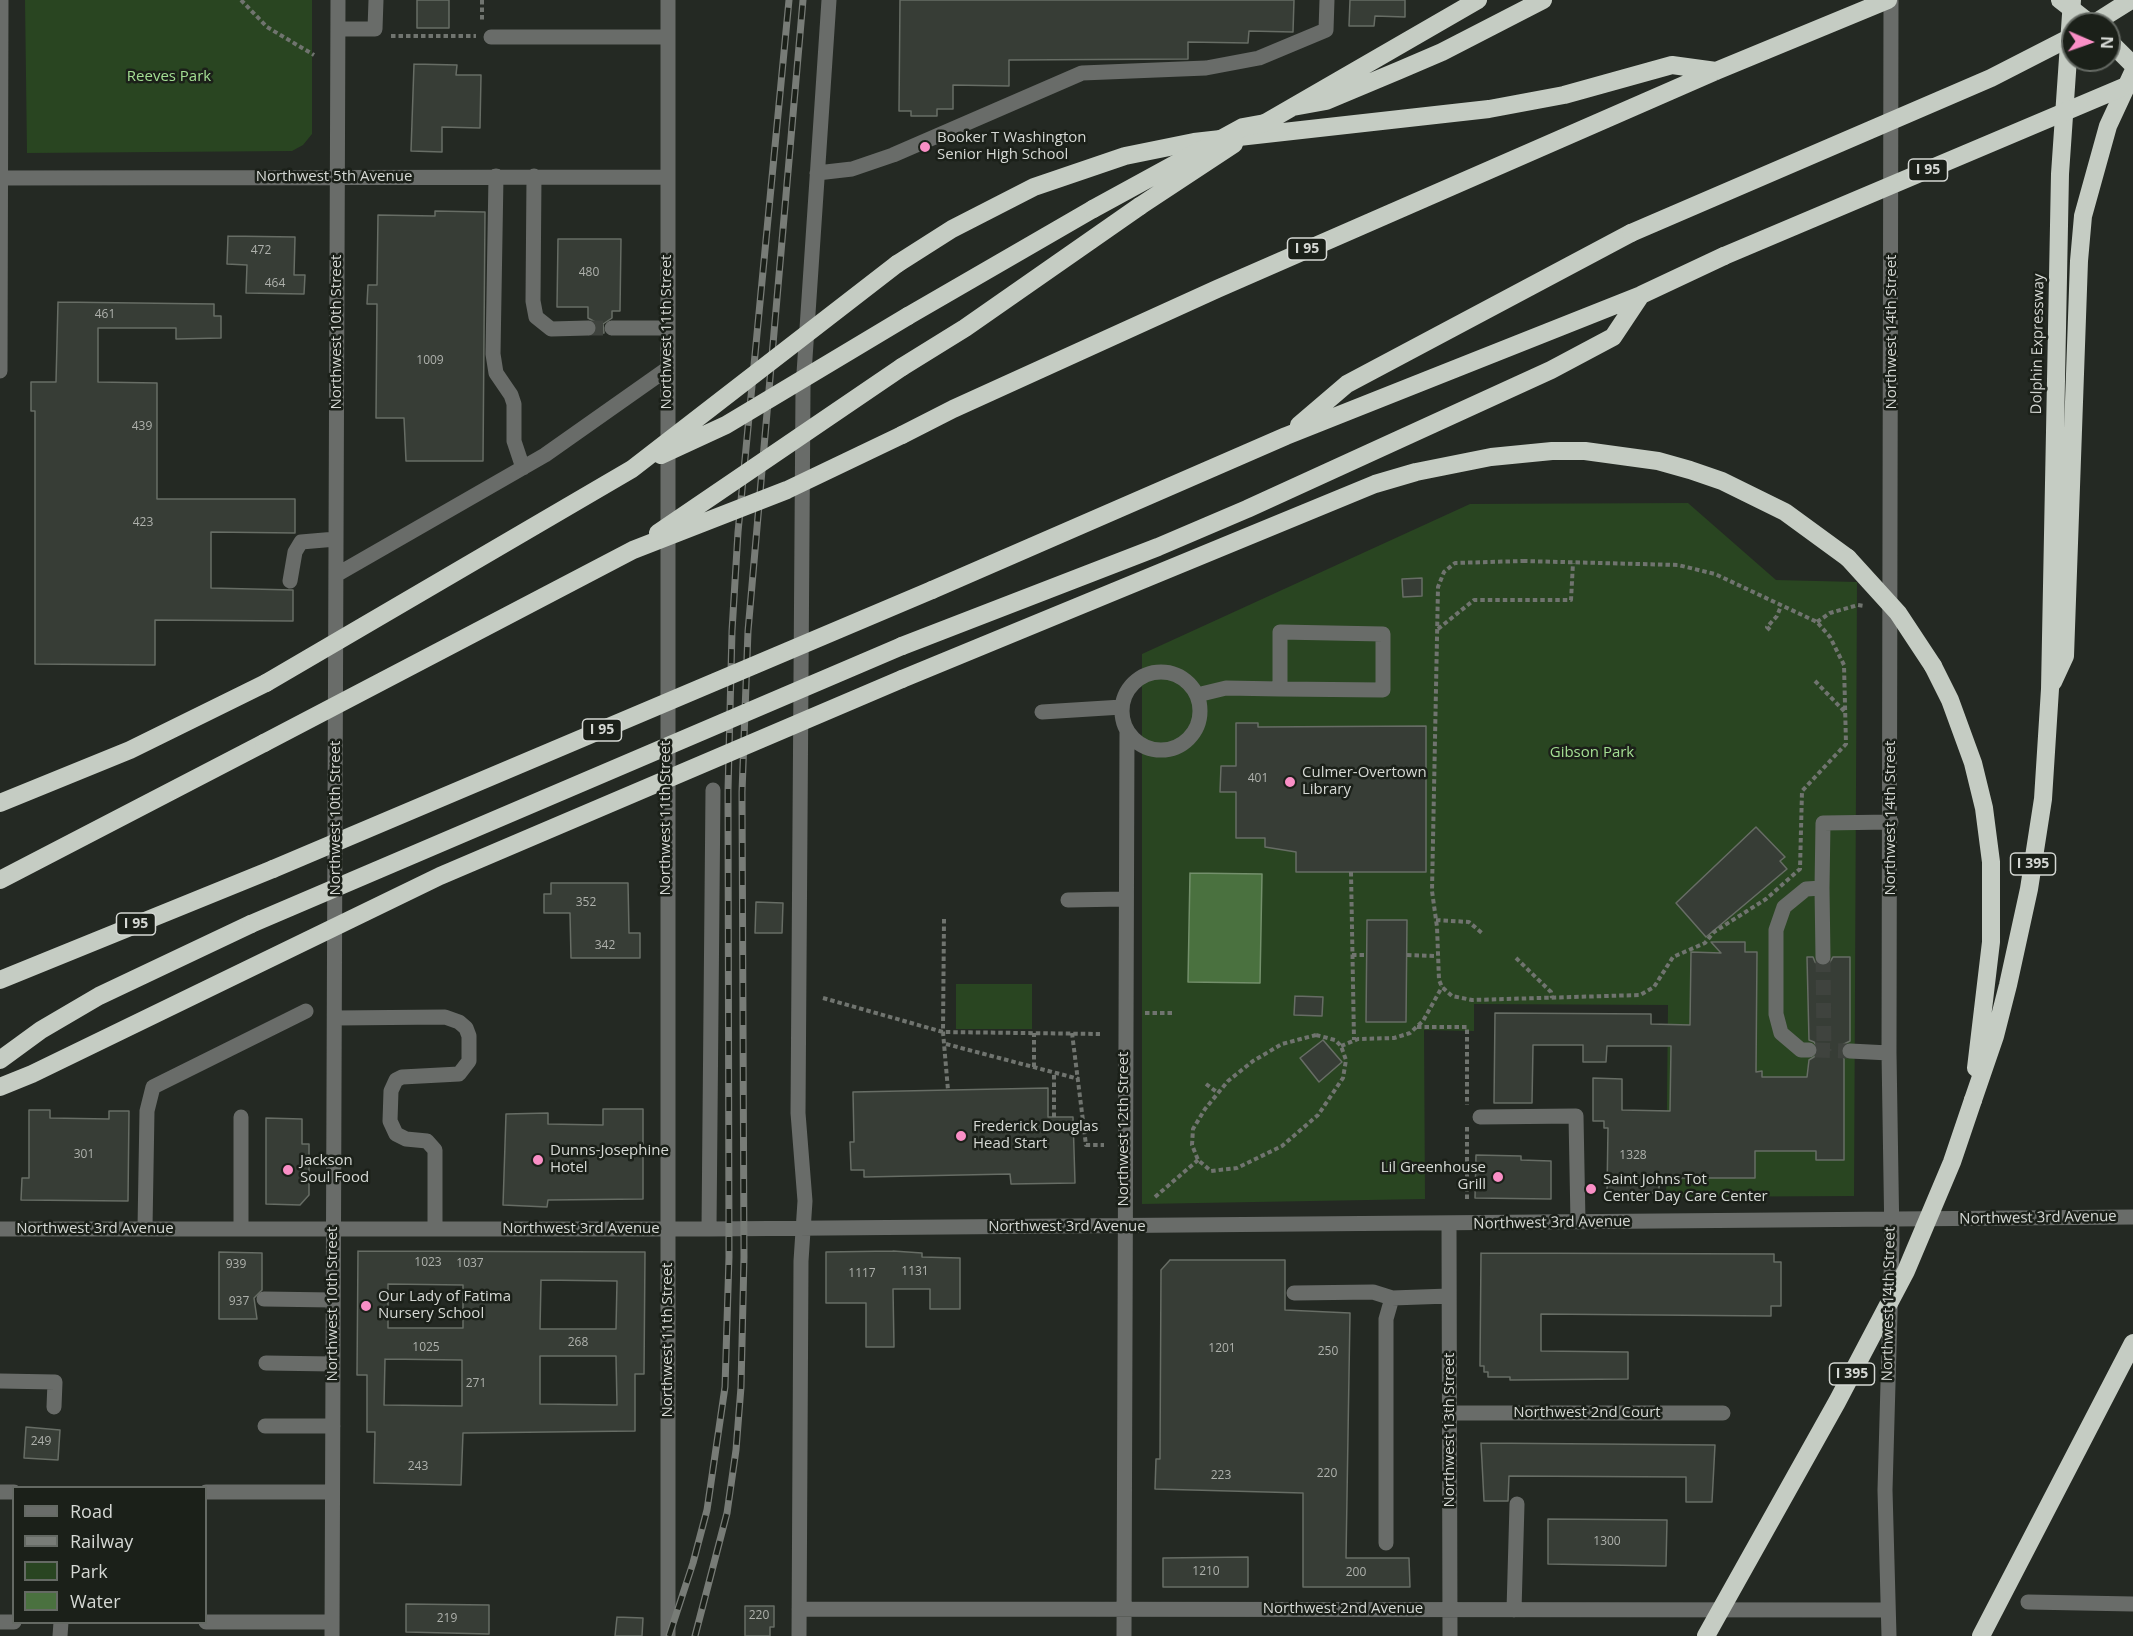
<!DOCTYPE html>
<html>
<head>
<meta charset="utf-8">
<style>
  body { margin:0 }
  #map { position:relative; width:2133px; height:1636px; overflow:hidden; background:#242923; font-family:"Open Sans",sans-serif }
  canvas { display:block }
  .legend { position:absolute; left:12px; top:1486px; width:195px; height:138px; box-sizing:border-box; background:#1b2019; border:2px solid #656a64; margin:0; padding:8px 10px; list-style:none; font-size:18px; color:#d5d8d4 }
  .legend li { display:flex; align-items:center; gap:12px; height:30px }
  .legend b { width:30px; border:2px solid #656a64 }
  .north { position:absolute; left:2061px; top:12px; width:60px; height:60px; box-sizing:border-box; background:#1b2019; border:2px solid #656a64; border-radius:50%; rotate:92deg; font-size:16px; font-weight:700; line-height:24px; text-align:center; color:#d5d8d4 }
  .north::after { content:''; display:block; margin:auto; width:21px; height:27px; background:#fa8fc6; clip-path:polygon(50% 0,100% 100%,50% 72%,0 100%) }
</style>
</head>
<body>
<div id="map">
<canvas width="2133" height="1636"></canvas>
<ul class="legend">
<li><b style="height:8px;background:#696c69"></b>Road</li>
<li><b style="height:8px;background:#787c77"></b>Railway</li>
<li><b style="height:16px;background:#294521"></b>Park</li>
<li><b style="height:16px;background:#4a713f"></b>Water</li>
</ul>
<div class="north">N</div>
</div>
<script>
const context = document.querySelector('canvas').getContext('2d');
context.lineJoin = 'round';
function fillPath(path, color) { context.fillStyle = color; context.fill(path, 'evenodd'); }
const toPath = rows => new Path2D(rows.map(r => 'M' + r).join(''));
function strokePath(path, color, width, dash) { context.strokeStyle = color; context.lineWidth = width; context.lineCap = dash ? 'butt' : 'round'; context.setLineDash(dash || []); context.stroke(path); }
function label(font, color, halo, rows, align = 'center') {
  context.font = font + ' "Open Sans",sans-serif'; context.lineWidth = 5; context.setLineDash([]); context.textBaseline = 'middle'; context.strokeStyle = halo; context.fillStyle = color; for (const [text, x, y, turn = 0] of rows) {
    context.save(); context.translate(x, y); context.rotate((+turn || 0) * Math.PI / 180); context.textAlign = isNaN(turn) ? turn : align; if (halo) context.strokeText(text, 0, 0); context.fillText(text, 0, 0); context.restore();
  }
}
fillPath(toPath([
  [25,0,312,0,312,134,303,145,292,151,27,153],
  [1688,503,1776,580,1857,582,1854,1196,1666,1197,1668,1005,1474,1004,1474,1031,1424,1030,1425,1199,1142,1204,1142,654,1470,504],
  [956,984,1032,984,1032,1029,956,1029]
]), '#294521');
const water = toPath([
  [1190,873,1262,874,1260,983,1188,982,1190,873]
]);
fillPath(water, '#4a713f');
strokePath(water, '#74906c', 1.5);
const building = toPath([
  [417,0,449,0,449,28,417,28,417,0],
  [900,0,1294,0,1293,32,1249,31,1248,43,1188,42,1188,59,1009,60,1009,86,953,85,953,109,937,109,937,116,911,116,911,111,899,111,900,0],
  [1350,0,1405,0,1405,17,1375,16,1374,26,1349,26,1350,0],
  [414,64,457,65,456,75,481,75,480,128,442,127,442,152,411,151,414,64],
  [435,211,485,212,483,461,406,461,404,418,376,418,377,304,367,304,368,285,377,285,378,215,435,216,435,211],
  [228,236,295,237,294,275,305,275,304,294,246,293,247,265,227,264,228,236],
  [558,239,621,239,620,311,612,311,612,318,603,324,604,333,596,333,597,323,588,318,588,307,557,307,558,239],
  [58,302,214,304,214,316,221,316,221,338,176,339,176,328,98,328,98,382,157,383,157,499,295,499,295,533,211,532,211,588,293,590,293,621,155,620,155,665,35,664,35,411,31,411,31,382,56,382,58,302],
  [1422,578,1422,596,1403,597,1402,579,1422,578],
  [1236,723,1258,723,1258,727,1426,726,1426,872,1296,872,1296,852,1265,847,1265,838,1236,838,1236,792,1220,792,1221,766,1236,766,1236,723],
  [1756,827,1785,857,1780,861,1787,869,1706,937,1676,903,1756,827],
  [551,883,628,883,629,933,640,933,640,958,571,958,570,913,544,913,544,894,551,894,551,883],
  [756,902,783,903,782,933,755,933,756,902],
  [1367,920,1407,920,1406,1022,1366,1022,1367,920],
  [1711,942,1745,942,1745,952,1757,952,1756,1072,1762,1071,1762,1077,1807,1077,1809,1060,1817,1055,1819,1049,1814,1042,1809,1040,1807,957,1813,957,1815,962,1823,967,1828,965,1833,957,1850,957,1850,1041,1842,1045,1840,1051,1844,1059,1844,1160,1816,1160,1816,1151,1755,1151,1755,1178,1659,1178,1659,1193,1607,1193,1608,1128,1604,1128,1604,1121,1593,1121,1593,1078,1622,1079,1622,1110,1670,1111,1671,1046,1607,1046,1606,1062,1583,1062,1583,1045,1533,1045,1532,1103,1494,1103,1495,1013,1651,1014,1651,1024,1690,1025,1691,952,1721,953,1711,942],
  [1295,996,1323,997,1322,1016,1294,1015,1295,996],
  [1323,1040,1342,1062,1319,1082,1300,1058,1323,1040],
  [1048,1088,1048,1117,1073,1117,1075,1183,1011,1184,1010,1174,864,1177,864,1170,851,1170,850,1142,854,1142,853,1092,1048,1088],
  [603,1109,643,1109,643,1199,548,1200,547,1207,503,1205,506,1114,548,1113,548,1124,603,1125,603,1109],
  [29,1110,50,1110,50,1118,109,1119,109,1111,129,1111,128,1201,21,1200,22,1178,29,1178,29,1110],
  [266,1118,302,1119,302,1144,309,1144,309,1195,300,1205,266,1204,266,1118],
  [1476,1155,1521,1156,1521,1160,1551,1161,1551,1199,1475,1198,1476,1155],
  [358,1251,645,1252,644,1374,635,1374,635,1431,463,1433,461,1485,374,1483,375,1432,367,1432,367,1375,357,1375,358,1251],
  [541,1280,617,1281,616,1329,540,1329,541,1280],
  [388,1284,463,1285,463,1328,388,1328,388,1284],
  [540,1356,616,1356,617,1405,540,1404,540,1356],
  [385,1359,462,1360,462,1406,384,1405,385,1359],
  [893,1251,922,1253,922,1257,960,1258,960,1309,930,1309,930,1289,893,1289,894,1347,866,1347,866,1303,826,1303,826,1252,893,1251],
  [219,1252,262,1253,262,1290,254,1298,257,1319,219,1319,219,1252],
  [1481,1253,1774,1254,1774,1262,1781,1262,1781,1306,1771,1306,1771,1316,1541,1314,1541,1351,1628,1352,1628,1379,1510,1380,1510,1377,1488,1377,1488,1372,1484,1372,1484,1366,1480,1366,1481,1253],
  [1170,1260,1285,1260,1285,1310,1350,1313,1346,1558,1409,1558,1410,1587,1303,1587,1303,1493,1155,1489,1156,1459,1160,1459,1161,1270,1170,1260],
  [26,1427,60,1430,58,1460,24,1458,26,1427],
  [1481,1443,1715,1445,1712,1502,1686,1502,1686,1477,1509,1476,1508,1501,1484,1501,1481,1443],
  [1548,1519,1667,1520,1666,1566,1548,1564,1548,1519],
  [1248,1557,1248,1587,1163,1587,1163,1558,1248,1557],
  [406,1604,489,1605,489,1634,406,1632,406,1604],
  [745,1606,774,1606,774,1627,770,1627,770,1636,745,1636,745,1606],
  [617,1617,643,1618,642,1636,615,1636,617,1617]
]);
fillPath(building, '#373d36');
strokePath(building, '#676d65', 1.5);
strokePath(toPath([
  [588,328,612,328],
  [1823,957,1824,1051],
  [1815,1050,1850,1051]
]), '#3f433e', 15, [15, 8]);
strokePath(toPath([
  [241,0,267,27,314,55],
  [482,0,482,22],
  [391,36,476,36],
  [1523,561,1678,565,1715,574,1817,622,1830,637,1844,665,1846,744,1802,791,1800,869,1766,899,1714,932,1705,943,1673,957,1654,987,1640,995,1472,1000,1452,996,1442,987,1439,980,1437,927,1432,891,1438,587,1444,572,1455,563,1523,561],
  [1817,622,1830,613,1858,605,1865,606],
  [1438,629,1474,600,1571,600,1573,563],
  [1770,630,1767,627,1777,616,1781,606],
  [1815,681,1845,712],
  [1351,872,1354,1040],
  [944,919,943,1032,948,1090],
  [1436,920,1469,922,1483,934],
  [1352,955,1366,955],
  [1407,955,1437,956],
  [1516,958,1551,992,1552,998],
  [823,998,943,1032,1100,1034],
  [1145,1013,1172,1013],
  [1417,1027,1467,1027,1467,1105],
  [1072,1033,1086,1145,1104,1145],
  [1316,1035,1335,1040,1341,1046,1346,1060,1343,1078,1318,1115,1282,1146,1237,1168,1211,1171,1198,1160,1192,1145,1193,1129,1205,1109,1228,1081,1253,1061,1282,1044,1316,1035],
  [946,1044,1079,1079],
  [1341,1046,1358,1039,1394,1038,1410,1033,1423,1021,1442,987],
  [1034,1067,1034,1033],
  [1206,1084,1218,1093],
  [1054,1117,1054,1072],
  [1467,1127,1467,1202],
  [1155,1197,1198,1160]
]), '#70746f', 4, [4.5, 3]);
strokePath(toPath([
  [338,29,375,29,376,0],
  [491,37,668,37],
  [817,173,852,169,893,155,1082,73,1206,68,1259,58,1326,30,1327,0],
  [496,176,493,354,496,373,511,395,514,404,514,441,523,468],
  [534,176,533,301,536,317,551,329,588,328],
  [0,178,667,177],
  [612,328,667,328],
  [0,371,1,0],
  [336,575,545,455,667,369],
  [290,581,295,552,301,542,336,539],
  '1122 711a39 39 0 1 1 78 0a39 39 0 1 1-78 0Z',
  [1197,695,1226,688,1280,689,1383,690,1383,634,1280,632,1280,689],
  [1042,712,1122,707],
  [1822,888,1823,957],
  [1068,900,1124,899],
  [336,1018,445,1017,459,1022,466,1028,469,1036,469,1061,459,1074,402,1077,396,1080,391,1091,390,1121,396,1134,406,1139,427,1141,435,1150,435,1229],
  [1809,1050,1801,1050,1781,1033,1776,1014,1776,930,1784,907,1806,889,1822,888,1823,823,1891,822],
  [1850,1051,1889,1053],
  [241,1117,241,1228],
  [1480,1117,1576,1116,1578,1222],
  [1449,1224,1450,1636],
  [145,1228,147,1111,153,1087,306,1011],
  [0,1229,709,1229,2133,1217],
  [709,1229,713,790],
  [1294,1293,1373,1292,1392,1298,1449,1296],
  [264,1299,333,1300],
  [266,1363,333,1364],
  [0,1381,55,1382,54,1407],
  [1450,1413,1723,1413],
  [265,1426,333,1426],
  [0,1492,14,1492],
  [206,1492,332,1492],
  [1386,1543,1386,1319,1392,1298],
  [2028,1602,2133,1604],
  [799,1609,1887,1610],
  [1514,1610,1517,1504],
  [0,1622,14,1622],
  [206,1622,332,1622],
  [60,1636,61,1622],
  [332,1636,338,0],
  [668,1636,668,0],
  [799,1636,801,1261,805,1201,798,1113,803,388,829,0],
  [1124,1636,1127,730],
  [1889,1636,1885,1490,1892,1242,1889,1053,1891,0]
]), '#696c69', 15);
strokePath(toPath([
  [2093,24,2131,0],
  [2109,41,2133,65],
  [1293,107,1326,101,1400,70,1442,52,1543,0],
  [1265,123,1478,0],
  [897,264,952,229,1034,187,1125,156,1194,142,1489,109,1564,95,1672,65,1716,71],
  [908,316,1093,209],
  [902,367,965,328,1140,206],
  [1299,425,1347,384,1631,233],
  [902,435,953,409,1217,289,1716,71,1888,0],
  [932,590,1286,436,1641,295,1724,256],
  [902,646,1158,547,1247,509,1551,370,1613,337,1641,295],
  [1933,666,1950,700,1973,763,1984,808,1991,862,1991,942,1976,1068],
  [902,679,1375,484,1416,472,1491,457,1552,451,1585,451,1658,461,1690,470,1722,481,1785,512,1848,558],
  [2053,682,2065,656,2079,261,2083,216,2108,126,2133,72],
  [0,803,130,750,266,683],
  [0,880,264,743],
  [0,980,273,869],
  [0,1060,41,1030,99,996,251,924],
  [1973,1100,1995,1036,2008,985,2029,889,2043,799,2050,689,2060,174,2072,0],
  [1981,1636,2133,1343]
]), '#c5ccc3', 18);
const rail = toPath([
  [669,1636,693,1563,707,1510,725,1387,729,1257,728,791,732,631,738,532,789,0],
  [695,1636,727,1513,736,1450,741,1387,744,1257,742,792,748,631,803,0]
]);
strokePath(rail, '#787c77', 7);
strokePath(rail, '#1b2019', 4.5, [14]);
strokePath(toPath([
  [2060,0,2091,24],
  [1140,206,1234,144],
  [1093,209,1243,127,1265,123],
  [1631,233,1991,78,2073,36],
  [1724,256,2133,83],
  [661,455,726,425,908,316],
  [658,533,902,367],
  [1848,558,1898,613,1933,666],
  [266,683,632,469,897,264],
  [264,743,633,550,787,490,902,435],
  [273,869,932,590],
  [251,924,902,646],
  [0,1087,32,1074,440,876,902,679],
  [1706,1636,1837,1402,1906,1271,1952,1162,1973,1100]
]), '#c5ccc3', 18);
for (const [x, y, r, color] of [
  [925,147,6,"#fa8fc6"],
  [1290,782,6,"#fa8fc6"],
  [961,1136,6,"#fa8fc6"],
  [538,1160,6,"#fa8fc6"],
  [288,1170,6,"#fa8fc6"],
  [1498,1177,6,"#fa8fc6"],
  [1591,1189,6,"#fa8fc6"],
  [366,1306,6,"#fa8fc6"]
]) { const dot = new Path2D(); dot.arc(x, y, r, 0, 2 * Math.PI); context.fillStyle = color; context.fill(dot); strokePath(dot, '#1b2019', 2); }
label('12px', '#aeb1ac', null, [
  ["472",261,251],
  ["480",589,273],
  ["464",275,284],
  ["461",105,315],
  ["1009",430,361],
  ["439",142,427],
  ["423",143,523],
  ["401",1258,779],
  ["352",586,903],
  ["342",605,946],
  ["301",84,1155],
  ["1328",1633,1156],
  ["1023",428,1263],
  ["1037",470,1264],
  ["939",236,1265],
  ["1131",915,1272],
  ["1117",862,1274],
  ["937",239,1302],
  ["268",578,1343],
  ["1025",426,1348],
  ["1201",1222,1349],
  ["250",1328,1352],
  ["271",476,1384],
  ["249",41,1442],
  ["243",418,1467],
  ["220",1327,1474],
  ["223",1221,1476],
  ["1300",1607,1542],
  ["1210",1206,1572],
  ["200",1356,1573],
  ["220",759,1616],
  ["219",447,1619]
]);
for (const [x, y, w] of [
  [1928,170,39],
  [1307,249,39],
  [602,730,39],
  [2033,864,45],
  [136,924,39],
  [1852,1374,45]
]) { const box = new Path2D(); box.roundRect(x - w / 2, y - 11, w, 22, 4.5); context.fillStyle = '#1b2019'; context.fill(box); strokePath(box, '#d5d8d4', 1.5); }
label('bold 14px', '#d5d8d4', null, [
  ["I 95",1928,170],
  ["I 95",1307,249],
  ["I 95",602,730],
  ["I 395",2033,864],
  ["I 95",136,924],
  ["I 395",1852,1374]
]);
label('15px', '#a4df94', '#1b2019', [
  ["Reeves Park",169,77],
  ["Gibson Park",1592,753]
]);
label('15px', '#d5d8d4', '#1b2019', [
  ["Booker T Washington",937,138],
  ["Senior High School",937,155],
  ["Culmer-Overtown",1302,773],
  ["Library",1302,790],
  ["Frederick Douglas",973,1127],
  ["Head Start",973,1144],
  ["Dunns-Josephine",550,1151],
  ["Hotel",550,1168],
  ["Jackson",300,1161],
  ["Soul Food",300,1178],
  ["Lil Greenhouse",1486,1168,"right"],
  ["Grill",1486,1185,"right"],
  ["Saint Johns Tot",1603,1180],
  ["Center Day Care Center",1603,1197],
  ["Our Lady of Fatima",378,1297],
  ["Nursery School",378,1314]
], 'left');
label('15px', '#d5d8d4', '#1b2019', [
  ["Northwest 5th Avenue",334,177],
  ["Northwest 10th Street",337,332,-90],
  ["Northwest 11th Street",667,332,-90],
  ["Northwest 14th Street",1892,332,-90],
  ["Dolphin Expressway",2038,344,-89],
  ["Northwest 10th Street",336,818,-90],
  ["Northwest 11th Street",666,818,-90],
  ["Northwest 14th Street",1891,818,-90],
  ["Northwest 12th Street",1124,1129,-90],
  ["Northwest 3rd Avenue",2038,1218,-1],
  ["Northwest 3rd Avenue",1552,1223,-1],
  ["Northwest 3rd Avenue",1067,1227],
  ["Northwest 3rd Avenue",95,1229],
  ["Northwest 3rd Avenue",581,1229],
  ["Northwest 10th Street",333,1304,-90],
  ["Northwest 14th Street",1889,1304,-89],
  ["Northwest 11th Street",668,1340,-90],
  ["Northwest 2nd Court",1587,1413],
  ["Northwest 13th Street",1450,1430,-90],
  ["Northwest 2nd Avenue",1343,1609]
]);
</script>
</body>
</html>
